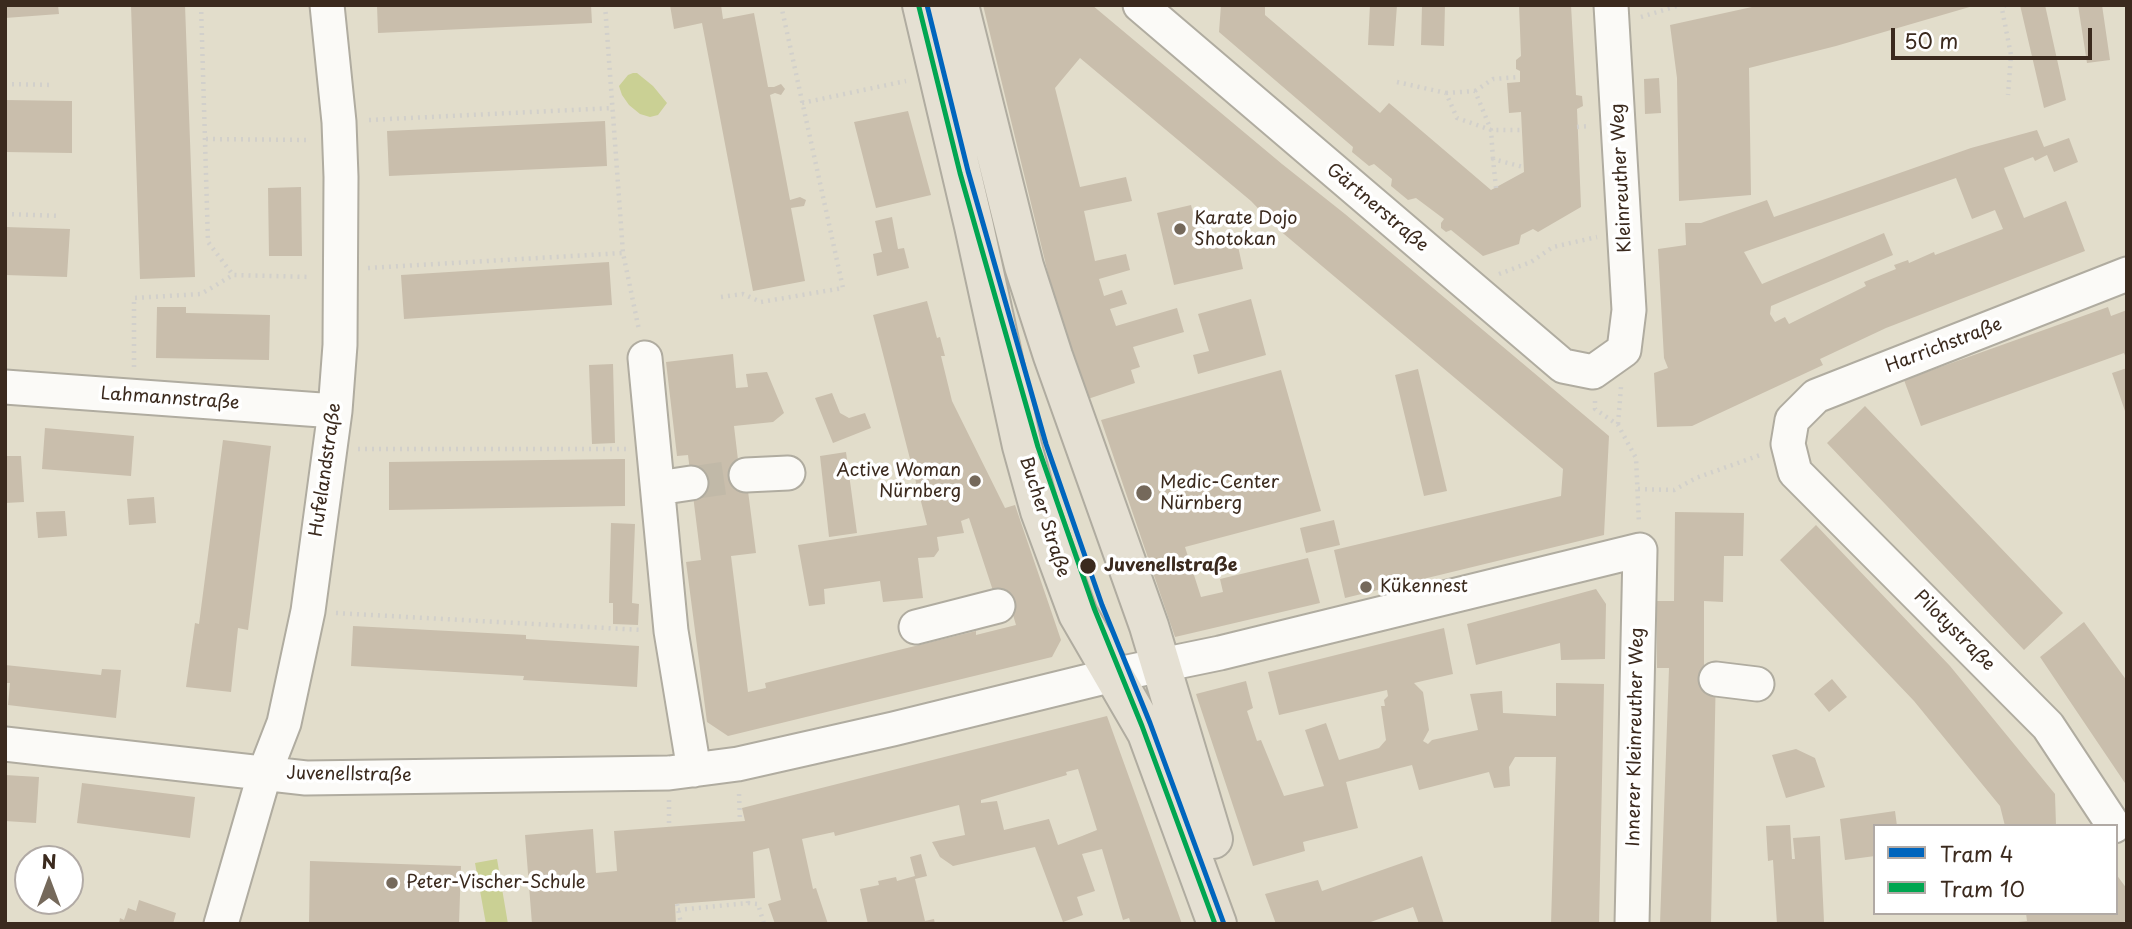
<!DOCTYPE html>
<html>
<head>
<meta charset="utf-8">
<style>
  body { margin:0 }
  #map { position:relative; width:2132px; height:929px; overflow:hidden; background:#e2ddcb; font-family:"Playpen Sans",sans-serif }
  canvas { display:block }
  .frame { position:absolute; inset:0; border:7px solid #3b2a1e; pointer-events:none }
  .legend { position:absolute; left:1873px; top:824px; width:245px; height:91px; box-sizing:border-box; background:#fff; border:2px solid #b1aaa5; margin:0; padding:9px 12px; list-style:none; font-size:21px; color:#3b2a1e }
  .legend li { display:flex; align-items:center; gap:14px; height:35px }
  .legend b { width:35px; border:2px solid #b1aaa5 }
  .north { position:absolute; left:14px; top:845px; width:70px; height:70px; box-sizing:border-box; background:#fff; border:2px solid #b1aaa5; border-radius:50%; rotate:0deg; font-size:19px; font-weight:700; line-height:28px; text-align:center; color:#3b2a1e }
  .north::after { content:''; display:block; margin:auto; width:24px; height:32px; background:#75695b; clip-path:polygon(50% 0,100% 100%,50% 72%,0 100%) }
  .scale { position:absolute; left:1891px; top:28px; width:201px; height:32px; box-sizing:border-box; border:4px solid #3b2a1e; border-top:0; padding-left:9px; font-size:21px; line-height:24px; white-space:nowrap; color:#3b2a1e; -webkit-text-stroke:5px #fff; paint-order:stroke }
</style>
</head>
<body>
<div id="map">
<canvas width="2132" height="929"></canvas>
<div class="frame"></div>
<ul class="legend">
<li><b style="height:9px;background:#0065bd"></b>Tram 4</li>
<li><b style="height:9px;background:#00a651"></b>Tram 10</li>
</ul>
<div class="north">N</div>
<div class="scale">50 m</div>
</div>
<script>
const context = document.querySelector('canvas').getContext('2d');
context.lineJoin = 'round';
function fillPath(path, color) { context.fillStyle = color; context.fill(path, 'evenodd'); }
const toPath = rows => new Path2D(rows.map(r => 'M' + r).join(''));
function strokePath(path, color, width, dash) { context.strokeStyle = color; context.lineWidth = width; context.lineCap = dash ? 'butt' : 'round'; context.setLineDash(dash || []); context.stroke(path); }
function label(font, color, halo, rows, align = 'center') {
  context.font = font + ' "Playpen Sans",sans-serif'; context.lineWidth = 7; context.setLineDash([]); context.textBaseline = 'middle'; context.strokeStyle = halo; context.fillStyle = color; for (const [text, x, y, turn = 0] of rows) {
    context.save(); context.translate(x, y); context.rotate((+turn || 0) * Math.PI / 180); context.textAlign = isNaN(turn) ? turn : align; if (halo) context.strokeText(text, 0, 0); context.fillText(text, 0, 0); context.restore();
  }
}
fillPath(toPath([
  [633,73,637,73,653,86,667,103,658,115,650,117,640,114,629,105,622,95,619,86,628,75],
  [497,859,508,924,486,924,475,863]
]), '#cad094');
fillPath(toPath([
  [5,5,58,5,59,14,5,18],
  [131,5,185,5,195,277,140,279],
  [377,5,591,5,592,23,378,33],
  [670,5,721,5,723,19,754,13,768,87,774,87,781,84,785,89,781,95,775,93,770,95,790,200,800,197,806,200,804,206,791,208,805,281,753,291,702,23,674,29],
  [983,5,1092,5,1282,164,1345,214,1609,436,1604,535,1345,598,1334,550,1561,496,1563,469,1278,229,1251,201,1080,58,1055,88,1080,187,1126,177,1132,201,1084,211,1095,261,1126,254,1130,270,1099,279,1104,296,1122,290,1127,304,1110,309,1116,326,1177,308,1184,332,1133,347,1140,367,1131,370,1135,383,1088,399,1053,294],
  [1221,5,1265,5,1265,15,1380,113,1389,103,1491,190,1524,172,1521,112,1509,113,1507,83,1520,82,1520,71,1516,69,1516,60,1521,56,1519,5,1571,5,1576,95,1582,96,1583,106,1577,109,1581,207,1538,232,1533,229,1521,235,1519,244,1483,256,1451,230,1446,232,1441,228,1441,223,1444,219,1416,198,1408,200,1391,186,1392,179,1374,164,1369,166,1352,152,1353,147,1219,32],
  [1370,5,1397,5,1394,46,1368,45],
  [1422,5,1445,5,1444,46,1421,45],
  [1761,5,1973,6,1836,46,1749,68,1751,195,1679,201,1677,78,1670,25],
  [2020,5,2045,5,2066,100,2044,108],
  [2078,5,2102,5,2110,60,2087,63],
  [1659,78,1661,113,1645,114,1644,79],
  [5,100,72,101,72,153,5,152],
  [908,111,931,195,876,208,854,122],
  [605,121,607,166,389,176,387,131],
  [2037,130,2044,147,2069,138,2078,162,2054,172,2047,155,2035,161,2033,157,2004,168,2005,171,2024,218,2066,201,2085,251,1886,328,1820,359,1823,365,1692,426,1657,427,1654,373,1668,368,1664,358,1658,249,1686,245,1685,223,1701,223,1767,200,1774,217,1971,148],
  [1956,178,1972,219,1995,210,2003,229,1935,255,1934,252,1909,263,1908,260,1894,265,1896,269,1864,282,1866,286,1789,324,1785,317,1775,322,1770,314,1771,306,1893,255,1884,233,1762,284,1744,252],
  [301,187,302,256,269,256,268,188],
  [1191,205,1201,245,1236,237,1243,269,1174,285,1157,213],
  [892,217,898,249,904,248,909,268,877,276,873,254,882,252,875,221],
  [5,227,70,229,67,277,5,275],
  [609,262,612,305,404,319,401,275],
  [1251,299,1266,355,1198,374,1193,355,1209,351,1198,314],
  [927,301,937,338,940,337,945,356,941,356,952,401,1005,508,1015,505,1061,640,1052,657,728,736,707,722,686,562,701,560,688,455,677,456,666,362,733,354,736,388,748,387,746,374,767,372,784,413,773,422,734,426,738,460,744,460,756,553,731,556,748,692,766,688,765,683,976,631,976,635,1016,625,1011,608,1000,612,969,518,961,521,964,533,937,537,939,550,934,557,918,558,923,598,883,602,880,581,824,589,825,604,809,606,798,545,927,525,873,315],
  [157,307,186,307,186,313,270,315,269,360,156,358],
  [2108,307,2111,316,2127,310,2127,360,2124,353,1921,426,1904,380],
  [613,364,615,443,592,444,589,365],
  [2127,368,2127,414,2126,414,2112,373],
  [1418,369,1447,491,1424,496,1395,375],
  [1281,370,1321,511,1185,547,1201,597,1223,592,1220,579,1308,558,1320,603,1175,637,1101,420],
  [832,393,840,413,849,418,865,413,871,428,833,443,815,398],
  [1865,406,2063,613,2024,650,1827,443],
  [45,428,134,436,131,476,42,469],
  [223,440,271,446,248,630,238,628,231,692,186,687,195,623,199,624],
  [846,452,857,533,829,537,820,456],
  [5,456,21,456,24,502,5,503],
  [625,459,625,506,389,510,389,462],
  [154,497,156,523,129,525,127,499],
  [65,511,67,536,38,538,36,512],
  [1675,512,1744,513,1743,556,1724,556,1723,602,1704,601,1704,668,1716,668,1711,924,1660,924,1669,668,1657,668,1657,601,1674,601],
  [1334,520,1340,545,1306,553,1300,528],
  [611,523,635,524,632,603,639,604,638,625,613,624,613,603,609,603],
  [1816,525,1950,666,2055,794,2056,826,2005,826,2000,806,1914,701,1780,560],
  [1596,589,1606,604,1605,659,1561,660,1560,643,1476,665,1467,624],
  [2084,622,2127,681,2127,786,2040,657],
  [353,626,526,635,526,639,639,646,637,687,523,680,524,676,351,666],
  [1444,628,1453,674,1414,683,1423,692,1429,730,1423,741,1428,744,1432,740,1478,730,1470,694,1502,691,1503,713,1556,716,1556,683,1604,684,1599,924,1551,924,1556,757,1515,757,1509,767,1510,786,1494,788,1489,772,1419,790,1412,765,1346,782,1358,828,1303,842,1305,851,1253,866,1196,694,1246,681,1253,708,1247,711,1257,741,1261,740,1284,796,1324,786,1305,730,1326,723,1339,760,1379,748,1386,740,1381,706,1385,706,1384,700,1388,696,1387,690,1279,715,1268,672],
  [5,665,101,675,102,669,121,670,116,718,8,705,10,683,5,683],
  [1832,679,1847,697,1829,712,1814,694],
  [1107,716,1182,924,1131,924,1129,918,1123,920,1102,849,1082,854,1095,891,1077,897,1083,915,1063,922,1035,847,953,866,940,857,932,842,965,835,959,805,835,836,834,832,802,839,813,889,816,888,828,924,775,924,768,904,781,900,769,848,753,852,755,898,675,904,676,924,532,924,525,835,593,829,596,873,617,871,614,831,745,821,742,808],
  [1078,769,1097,830,1082,836,1058,845,1049,819,1004,830,997,801,981,803,981,800,1067,775,1066,772],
  [1796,749,1815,758,1825,787,1786,798,1772,755],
  [5,775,39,777,36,823,5,821],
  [82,783,195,797,190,838,77,823],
  [1895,811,1897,826,1875,826,1875,856,1845,860,1840,819],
  [1790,825,1792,859,1795,859,1793,838,1820,836,1824,922,1777,924,1773,860,1768,861,1766,826],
  [921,854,927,876,915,879,925,921,934,919,935,924,868,924,860,889,879,885,878,881,896,877,897,881,915,876,910,857],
  [1422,856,1444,924,1419,924,1413,907,1365,924,1276,924,1265,894,1318,880,1322,891],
  [310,861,461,866,459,924,309,924],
  [2116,874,2127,889,2127,920,2121,924,2018,924,2018,922,2027,921,2026,913,2116,913],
  [139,900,176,913,173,924,119,924,120,918,124,920,128,908,136,911]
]), '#c9beac');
strokePath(toPath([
  [691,483,746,475]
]), '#c1b9a8', 33, [33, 17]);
const minor = toPath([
  [1140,5,1563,366,1593,372,1624,350,1629,310,1611,5],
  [645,358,671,631,694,770],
  [5,387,335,411],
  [746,475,788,473],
  [658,488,691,483],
  [916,627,998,606],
  [1716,679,1757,684],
  [5,744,306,778,669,773,738,764,893,729,1113,675,1220,653,1640,550,1632,924],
  [2114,826,2048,726,1795,472,1788,444,1792,420,1816,396,2127,274],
  [221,924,265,772,284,723,308,611,335,411,340,345,341,177,339,122,327,5]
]);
const major = toPath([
  [922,5,974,226,1022,446,1040,511,1078,614,1147,733,1217,924],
  [959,5,1024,266,1053,356,1149,626,1213,839]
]);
strokePath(minor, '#b0aca0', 37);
strokePath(major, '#b0aca0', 42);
strokePath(toPath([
  [201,5,208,242,233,275,311,277],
  [605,5,623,253],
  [2005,5,2002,9,2011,55,2008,95],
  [1641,17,1680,5],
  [1397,82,1446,93,1457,118,1491,130,1522,130],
  [5,84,54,85],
  [1475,91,1493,79,1520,77],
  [1446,93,1475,91,1491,130,1493,159],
  [802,103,906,81],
  [369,120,613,108],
  [1577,127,1590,126],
  [206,139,310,140],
  [1496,188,1493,159,1523,167],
  [5,214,60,216],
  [368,268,623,253,639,330],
  [1499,274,1531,262,1553,247,1597,237],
  [721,297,743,294,761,302,843,288,781,5],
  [134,367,134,298,201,294,233,275],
  [1595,401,1595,409,1618,425,1636,458,1639,523],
  [1618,424,1621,387],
  [358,449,626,449],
  [1638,489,1674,490,1696,478,1763,454],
  [336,613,642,630],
  [739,794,740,821],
  [669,800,669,827],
  [748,903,758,904,764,924],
  [677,904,681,924],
  [678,910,748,903,748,899]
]), '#d2d0cb', 4.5, [2, 5]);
strokePath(minor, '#fbfaf7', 33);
strokePath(major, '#e5e0d3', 38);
strokePath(toPath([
  [927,5,968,171,1046,444,1102,605,1150,723,1224,924]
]), '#0065bd', 5);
strokePath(toPath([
  [919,7,960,173,1038,447,1094,608,1142,726,1215,924]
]), '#00a651', 5);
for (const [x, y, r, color] of [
  [1180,229,7,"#75695b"],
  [975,481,7,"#75695b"],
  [1144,493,9,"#75695b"],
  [1088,566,9,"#3b2a1e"],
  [1366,587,7,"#75695b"],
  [392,883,7,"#75695b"]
]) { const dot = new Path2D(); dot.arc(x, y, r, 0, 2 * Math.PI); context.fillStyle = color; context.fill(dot); strokePath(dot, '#fff', 2.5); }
label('18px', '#3b2a1e', '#fff', [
  ["Kleinreuther Weg",1622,178,-93],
  ["Gärtnerstraße",1377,208,40],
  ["Harrichstraße",1944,346,-21],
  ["Lahmannstraße",170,399,4],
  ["Hufelandstraße",326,470,-82],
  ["Bucher Straße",1044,517,72],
  ["Pilotystraße",1954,631,45],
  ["Innerer Kleinreuther Weg",1636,737,-89],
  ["Juvenellstraße",349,775,1]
]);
label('18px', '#3b2a1e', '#fff', [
  ["Karate Dojo",1194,219],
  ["Shotokan",1194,240],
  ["Active Woman",961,471,"right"],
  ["Nürnberg",961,492,"right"],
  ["Medic-Center",1160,483],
  ["Nürnberg",1160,504],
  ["Kükennest",1380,587],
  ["Peter-Vischer-Schule",406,883]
], 'left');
label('bold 18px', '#3b2a1e', '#fff', [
  ["Juvenellstraße",1104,566]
], 'left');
</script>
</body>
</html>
